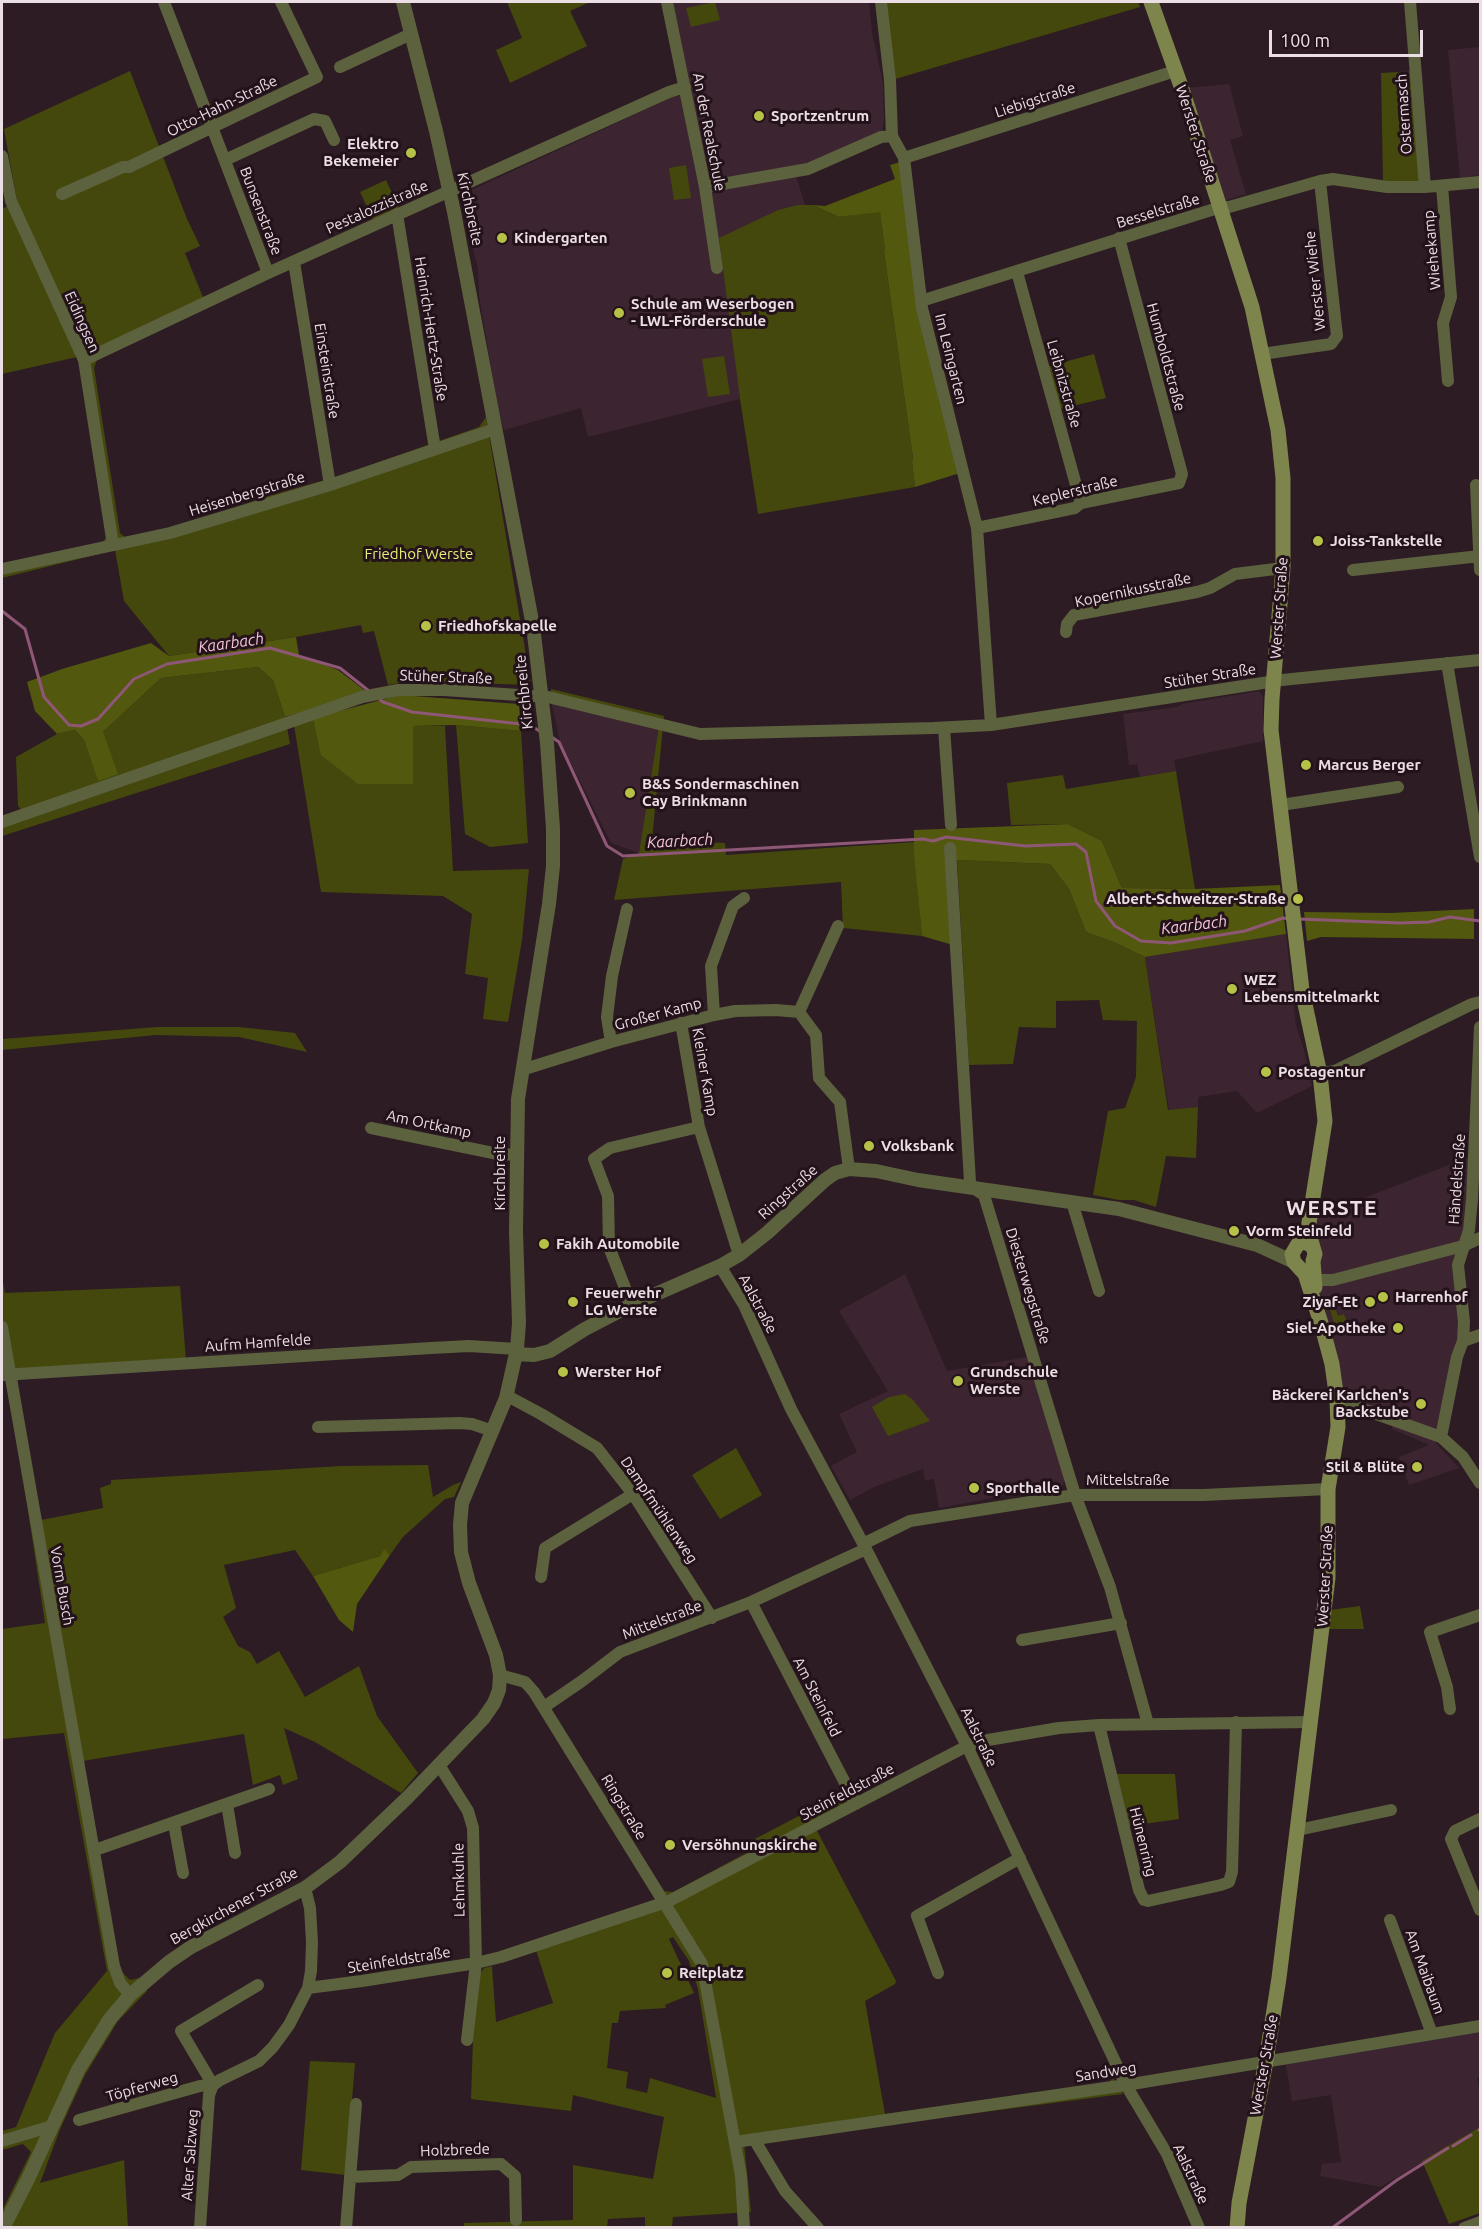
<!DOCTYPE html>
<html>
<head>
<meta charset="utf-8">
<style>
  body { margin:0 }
  #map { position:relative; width:1482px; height:2229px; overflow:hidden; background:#2d1c24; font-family:Ubuntu,sans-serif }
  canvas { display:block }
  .frame { position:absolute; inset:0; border:3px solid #ebdee4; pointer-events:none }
  .scale { position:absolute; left:1269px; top:30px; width:154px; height:27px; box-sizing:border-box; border:3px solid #ebdee4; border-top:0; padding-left:8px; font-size:18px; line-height:21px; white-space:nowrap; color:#ebdee4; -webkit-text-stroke:4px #23121a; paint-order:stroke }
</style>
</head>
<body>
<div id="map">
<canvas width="1482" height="2229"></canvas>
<div class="frame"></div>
<div class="scale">100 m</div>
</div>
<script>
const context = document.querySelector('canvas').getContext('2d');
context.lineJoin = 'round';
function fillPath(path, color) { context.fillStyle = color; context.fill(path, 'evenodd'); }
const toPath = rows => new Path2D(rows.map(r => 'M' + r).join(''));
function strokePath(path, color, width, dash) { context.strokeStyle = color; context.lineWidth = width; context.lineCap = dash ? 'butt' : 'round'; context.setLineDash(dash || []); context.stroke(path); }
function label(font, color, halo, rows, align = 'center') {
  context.font = font + ' Ubuntu,sans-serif'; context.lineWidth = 6; context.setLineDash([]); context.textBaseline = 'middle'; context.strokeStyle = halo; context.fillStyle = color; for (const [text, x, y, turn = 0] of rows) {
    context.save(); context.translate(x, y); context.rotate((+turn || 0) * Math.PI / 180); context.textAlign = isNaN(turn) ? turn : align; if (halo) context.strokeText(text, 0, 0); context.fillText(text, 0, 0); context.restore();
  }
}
fillPath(toPath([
  [672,2,869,2,872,32,883,83,884,119,881,142,796,176,805,205,778,210,720,238,740,399,588,437,581,408,504,430,498,409,479,295,478,268,460,200,465,193,673,97,692,94],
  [1480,47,1480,175,1460,178,1448,50],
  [1229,84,1243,136,1230,140,1246,194,1226,200,1187,88],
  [1259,691,1263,697,1263,741,1174,760,1176,771,1140,777,1137,764,1129,765,1123,714,1177,707,1182,704],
  [551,700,659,726,639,853,611,843,560,741],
  [1286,934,1296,1025,1304,1050,1312,1086,1257,1113,1237,1091,1198,1097,1198,1107,1169,1110,1145,957],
  [1472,1156,1465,1228,1460,1340,1444,1423,1436,1443,1459,1468,1409,1485,1399,1457,1429,1445,1392,1429,1394,1419,1340,1399,1317,1290,1310,1219],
  [905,1274,947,1371,1027,1357,1065,1478,1062,1487,1054,1490,1051,1487,939,1508,934,1479,925,1480,923,1469,874,1487,850,1500,831,1466,857,1452,839,1414,888,1391,839,1311],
  [1480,2028,1480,2077,1477,2078,1480,2093,1480,2127,1381,2187,1320,2176,1322,2164,1341,2162,1331,2095,1292,2101,1285,2060]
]), '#3c2530');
fillPath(toPath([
  [507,2,590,2,570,11,587,46,510,83,496,50,522,38],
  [715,2,720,20,691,27,686,8],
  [883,2,1138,2,1140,7,892,80],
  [130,71,187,219,200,246,185,253,207,307,98,357,94,368,120,533,126,538,200,520,265,497,339,476,479,427,486,417,531,685,469,683,468,688,450,686,449,682,399,681,399,683,388,685,374,631,363,633,361,625,296,637,169,656,124,601,115,550,2,578,2,566,102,543,107,536,80,362,77,357,2,374,2,209,17,201,4,129],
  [1417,71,1425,182,1383,182,1381,73],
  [686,165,691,198,674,200,669,168],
  [386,180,399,208,373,220,360,192],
  [798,205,813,205,839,217,880,211,885,250,884,252,913,458,912,462,915,487,758,514,740,399,719,238,778,210],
  [1094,354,1106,398,1060,409,1049,366],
  [724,356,730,394,708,397,702,359],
  [258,667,273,680,285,717,290,744,2,836,2,818,22,811,18,806,16,757,57,734,75,730,84,740,98,780,103,732,161,678],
  [551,689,664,716,652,840,725,843,726,855,914,842,922,936,843,928,841,882,614,900,623,859,639,853,659,726,551,700],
  [313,718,412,726,445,726,453,871,529,869,522,940,508,1022,483,1019,488,978,465,974,472,914,443,896,321,892,294,725],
  [456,725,521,731,528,843,490,847,465,834],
  [1176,771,1195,889,1122,888,1102,841,1068,824,1011,825,1007,783,1063,775,1066,789],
  [957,860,1050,864,1069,889,1086,932,1116,943,1145,957,1168,1110,1198,1107,1196,1158,1166,1156,1156,1207,1134,1200,1119,1200,1093,1195,1108,1111,1125,1108,1136,1077,1137,1021,1103,1020,1099,1000,1056,1001,1056,1028,1019,1027,1013,1064,969,1065],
  [157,1027,239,1027,295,1033,307,1052,239,1037,156,1035,2,1050,2,1039],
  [2,1277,5,1293,180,1286,186,1360,17,1369,18,1382,16,1388,41,1520,103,1508,100,1488,111,1484,111,1480,341,1466,428,1465,433,1497,453,1485,461,1482,454,1497,445,1499,403,1537,390,1555,384,1550,380,1556,313,1576,295,1550,224,1565,236,1608,223,1617,238,1646,250,1652,257,1664,279,1651,305,1697,359,1666,377,1716,418,1773,401,1793,315,1742,284,1728,298,1779,283,1785,280,1775,253,1785,244,1734,83,1761,120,1970,130,1980,139,1978,147,1991,118,2021,85,2075,61,2127,40,2183,124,2160,128,2227,2,2227,2,2211,31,2152,23,2144,2,2150,2,2131,16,2127,55,2033,107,1971,64,1733,2,1739,2,1629,45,1623,9,1384,6,1380,2,1379],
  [1333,1302,1338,1316,1344,1314,1348,1325,1336,1330,1328,1303],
  [905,1394,913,1400,930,1421,888,1436,872,1407,889,1397],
  [736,1448,762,1495,720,1519,692,1475],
  [1360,1606,1364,1629,1329,1629,1330,1610],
  [1116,1774,1175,1774,1179,1819,1129,1826],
  [839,1795,853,1804,814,1825,896,1981,895,1984,865,2001,885,2114,1109,2082,1113,2078,1123,2094,744,2143,751,2212,673,2217,672,2227,645,2227,645,2217,608,2219,607,2227,464,2228,464,2223,573,2220,573,2165,653,2179,664,2117,573,2095,571,2111,471,2099,474,2010,478,1977,484,1968,492,1966,496,2022,553,2003,535,1947,654,1907,663,1891,673,1892,750,1851,747,1843],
  [673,1937,689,1961,698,1989,716,2098,650,2078,647,2093,626,2088,628,2072,607,2068,612,2023,618,2023,620,2011,666,2008,665,2005,694,1993,669,1939],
  [310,2061,355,2063,346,2175,301,2170],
  [1480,2127,1480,2213,1449,2224,1422,2161]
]), '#44480c');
fillPath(toPath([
  [900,162,918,305,960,473,915,487,912,462,913,458,884,252,885,250,880,212,839,217,813,205,825,206,895,179,890,165],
  [296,637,299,655,338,670,367,692,285,717,273,680,258,667,161,678,103,732,118,774,98,781,84,740,75,730,57,734,35,711,27,682,62,669,151,643,169,656],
  [400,695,519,704,521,731,456,725,413,726,413,784,358,784,321,755,313,718],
  [1068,824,1102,841,1122,888,1195,889,1280,885,1286,934,1145,957,1116,943,1086,932,1069,889,1050,864,957,860,946,860,953,945,922,936,914,854,914,830],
  [1474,909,1474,939,1321,937,1307,941,1304,912,1391,913],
  [384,1549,390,1555,357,1604,353,1632,339,1620,313,1576,380,1556]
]), '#52580d');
strokePath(toPath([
  [2,611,25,629,44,697,69,725,81,726,98,719,134,679,167,664,270,648,340,668,369,691],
  [377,697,383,702,412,712,530,725,541,732],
  [550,736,559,742,607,846,623,856,923,839,933,841,946,837,1025,846,1076,844,1086,852,1096,901,1115,926,1141,941,1171,943,1245,931,1283,918,1290,919],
  [1299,919,1401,923,1429,922,1450,917,1480,921],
  [1479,2130,1480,2129],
  [1453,2146,1471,2135],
  [1332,2228,1397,2180,1448,2148]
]), '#8f5776', 3);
strokePath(toPath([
  [164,2,268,273],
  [667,2,705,187,717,268],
  [881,2,890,80,892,136,904,158,922,308,977,528,991,725],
  [1410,2,1425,187],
  [340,67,411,34],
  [2,156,11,201,84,360,113,545],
  [904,158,1175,71],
  [225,160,314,119,325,121,334,140],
  [1442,186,1451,297,1443,323,1448,381],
  [705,187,808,169,881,137,892,136],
  [62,194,123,167,129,167,317,77,281,2],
  [397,214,435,449],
  [294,262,330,485],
  [1017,272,1081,503],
  [921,301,1221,207,1229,207,1320,181,1333,179,1387,187,1425,187,1480,182],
  [1262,354,1331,344,1337,336,1320,181],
  [84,360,268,273,669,92,685,87],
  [1476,485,1480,570],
  [977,528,1075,508,1081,503,1179,483,1182,474,1119,238],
  [2,569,170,533,330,485,495,429],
  [1353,570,1480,556],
  [1066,632,1067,624,1074,615,1197,592,1210,588,1235,574,1283,568],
  [1447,663,1480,857],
  [944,728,951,825],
  [1281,805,1398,787],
  [2,822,362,697,398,690,444,690,548,697,700,734,933,728,991,725,1282,680,1480,660],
  [950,848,970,1182,973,1188,984,1195,1075,1495,1110,1587,1148,1724],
  [799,1012,838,926],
  [714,1015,711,966,733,906,744,898],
  [681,1023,699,1127,739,1255],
  [611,1042,607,1017,612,976,627,909],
  [522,1068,528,1068,611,1042,714,1015,735,1011,776,1010,799,1012,816,1035,819,1078,840,1102,849,1169],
  [1320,1074,1337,1070,1472,1004,1480,1002],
  [371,1128,498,1154,517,1155],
  [1072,1202,1099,1291],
  [720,1266,744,1305,791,1409,866,1549,967,1746,1126,2085,1167,2154,1199,2228],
  [1314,1280,1333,1280,1463,1246,1480,1238],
  [633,1304,629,1298,609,1247,608,1196,594,1159,610,1148,699,1127],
  [2,1327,114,1966,120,1983,130,1995],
  [1463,1341,1480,1335],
  [2,1375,431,1348,469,1346,517,1349],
  [506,1398,513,1399,541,1414,597,1448,633,1494,712,1618],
  [1337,1400,1441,1437,1463,1457,1480,1483],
  [318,1427,459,1423,472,1424,493,1431],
  [1441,1437,1457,1357,1463,1341,1464,1322,1458,1265,1469,1230,1472,1200,1480,1027],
  [863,1544,910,1521,1075,1495,1204,1495,1328,1489],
  [541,1577,545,1548,633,1494],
  [751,1602,856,1804],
  [1022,1640,1121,1623],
  [500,1675,525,1682,534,1692,702,1964,741,2176,744,2228],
  [544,1707,582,1681,620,1652,751,1602,866,1549],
  [1450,1709,1447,1687,1430,1632,1480,1615],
  [1099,1725,1139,1890,1144,1900,1148,1901,1221,1885,1229,1882,1232,1872,1236,1722],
  [439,1765,468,1811,473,1828,476,1963,467,2040],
  [227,1804,235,1853],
  [1480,1819,1455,1831,1451,1839,1480,1910],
  [174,1824,183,1873],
  [1298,1830,1391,1810],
  [95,1850,269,1789],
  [1390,1920,1432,2034],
  [938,1973,917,1916,1020,1858],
  [308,1988,362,1981,476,1963,501,1957,669,1901,967,1746,982,1741,1059,1728,1099,1725,1310,1722],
  [79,2120,200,2086,213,2085,181,2031,258,1985],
  [754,2139,785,2191,818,2228],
  [2,2141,52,2126],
  [735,2142,1126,2085,1480,2026],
  [350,2177,398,2175,411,2167,501,2164,515,2176,516,2220],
  [200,2228,209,2095,213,2085,220,2080,259,2061,273,2047,289,2025,308,1988,311,1971,312,1942,310,1908,305,1888],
  [346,2228,356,2104],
  [1464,2228,1480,2222]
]), '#5c613e', 12);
strokePath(toPath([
  [516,1354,534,1355,550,1351,585,1329,633,1304,720,1266,739,1255,767,1233,825,1180,835,1173,849,1169,876,1171,918,1180,1119,1209,1257,1245,1294,1262],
  [3,2228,28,2179,78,2070,109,2020,130,1995,169,1962,191,1947,305,1888,340,1862,407,1798,483,1719,494,1703,499,1690,500,1675,496,1655,469,1583,461,1552,460,1525,462,1503,506,1398,517,1349,519,1323,516,1232,518,1099,549,904,553,866,553,829,547,743,533,626,454,212,436,131,403,2]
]), '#5c613e', 14);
strokePath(toPath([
  [1151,2,1182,89,1252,307,1278,430,1283,478,1283,568,1272,699,1271,730,1302,990,1320,1074,1325,1121,1308,1229,1301,1242],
  [1310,1237,1315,1254,1313,1261,1315,1287],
  [1237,2228,1239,2203,1266,2061,1279,1978,1328,1578,1328,1489,1338,1427,1337,1400,1332,1364,1321,1323,1305,1274,1294,1262,1292,1254,1298,1244,1305,1242,1312,1246]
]), '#7d844c', 15);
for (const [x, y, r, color] of [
  [759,116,6,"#b6c148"],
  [411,153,6,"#b6c148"],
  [502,238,6,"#b6c148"],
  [619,313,6,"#b6c148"],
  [1318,541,6,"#b6c148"],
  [426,626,6,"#b6c148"],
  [1306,765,6,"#b6c148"],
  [630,793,6,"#b6c148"],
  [1298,899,6,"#b6c148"],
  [1232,989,6,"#b6c148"],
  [1266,1072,6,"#b6c148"],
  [869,1146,6,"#b6c148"],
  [1234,1231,6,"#b6c148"],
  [544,1244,6,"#b6c148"],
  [1383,1297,6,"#b6c148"],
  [573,1302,6,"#b6c148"],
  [1370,1302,6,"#b6c148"],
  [1398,1328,6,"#b6c148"],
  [563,1372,6,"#b6c148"],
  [958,1381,6,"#b6c148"],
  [1421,1404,6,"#b6c148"],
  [1417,1467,6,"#b6c148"],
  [974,1488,6,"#b6c148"],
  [670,1845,6,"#b6c148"],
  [667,1973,6,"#b6c148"]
]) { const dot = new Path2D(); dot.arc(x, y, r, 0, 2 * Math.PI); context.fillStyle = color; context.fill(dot); strokePath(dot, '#23121a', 2); }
label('15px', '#ebdee4', '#23121a', [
  ["Liebigstraße",1035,100,-18],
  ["Otto-Hahn-Straße",222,106,-26],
  ["Ostermasch",1404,114,-94],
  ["An der Realschule",709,132,79],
  ["Werster Straße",1196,134,72],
  ["Pestalozzistraße",377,207,-24],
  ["Kirchbreite",470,209,78],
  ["Bunsenstraße",261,211,69],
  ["Besselstraße",1158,211,-17],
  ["Wiehekamp",1432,250,-95],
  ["Werster Wiehe",1315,281,-96],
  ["Eidingsen",82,322,66],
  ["Heinrich-Hertz-Straße",431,329,81],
  ["Humboldtstraße",1166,357,75],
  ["Im Leingarten",951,359,76],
  ["Einsteinstraße",327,371,81],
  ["Leibnizstraße",1064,384,74],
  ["Keplerstraße",1075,491,-14],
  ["Heisenbergstraße",247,494,-17],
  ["Kopernikusstraße",1133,590,-12],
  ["Werster Straße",1279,608,-86],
  ["Stüher Straße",1210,676,-9],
  ["Stüher Straße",446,677,2],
  ["Kirchbreite",524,692,-96],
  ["Großer Kamp",658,1014,-15],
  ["Kleiner Kamp",705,1072,80],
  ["Am Ortkamp",429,1124,12],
  ["Kirchbreite",500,1173,-90],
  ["Händelstraße",1457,1179,-86],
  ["Ringstraße",788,1192,-42],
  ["Diesterwegstraße",1028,1286,73],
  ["Aalstraße",758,1304,62],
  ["Aufm Hamfelde",258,1343,-4],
  ["Mittelstraße",1128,1480],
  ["Dampfmühlenweg",659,1510,56],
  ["Werster Straße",1325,1576,-87],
  ["Vorm Busch",62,1586,80],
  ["Mittelstraße",662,1620,-21],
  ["Am Steinfeld",817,1697,63],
  ["Aalstraße",979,1737,64],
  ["Steinfeldstraße",847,1792,-28],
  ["Ringstraße",624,1807,59],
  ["Hünenring",1143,1842,76],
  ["Lehmkuhle",459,1880,-91],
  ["Bergkirchener Straße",234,1906,-29],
  ["Steinfeldstraße",399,1960,-9],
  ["Am Maibaum",1425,1972,70],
  ["Werster Straße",1264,2065,-80],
  ["Sandweg",1106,2072,-9],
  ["Töpferweg",142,2087,-16],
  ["Holzbrede",455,2150,-2],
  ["Alter Salzweg",190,2155,-86],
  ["Aalstraße",1191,2174,65]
]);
label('bold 15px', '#ebdee4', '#23121a', [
  ["Sportzentrum",771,116],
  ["Elektro",399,144,"right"],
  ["Bekemeier",399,161,"right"],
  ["Kindergarten",514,238],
  ["Schule am Weserbogen",631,304],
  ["- LWL-Förderschule",631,321],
  ["Joiss-Tankstelle",1330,541],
  ["Friedhofskapelle",438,626],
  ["Marcus Berger",1318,765],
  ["B&S Sondermaschinen",642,784],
  ["Cay Brinkmann",642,801],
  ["Albert-Schweitzer-Straße",1286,899,"right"],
  ["WEZ",1244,980],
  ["Lebensmittelmarkt",1244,997],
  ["Postagentur",1278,1072],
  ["Volksbank",881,1146],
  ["Vorm Steinfeld",1246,1231],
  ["Fakih Automobile",556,1244],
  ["Feuerwehr",585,1293],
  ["LG Werste",585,1310],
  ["Harrenhof",1395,1297],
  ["Ziyaf-Et",1358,1302,"right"],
  ["Siel-Apotheke",1386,1328,"right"],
  ["Werster Hof",575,1372],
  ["Grundschule",970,1372],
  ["Werste",970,1389],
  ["Bäckerei Karlchen's",1409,1395,"right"],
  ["Backstube",1409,1412,"right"],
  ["Stil & Blüte",1405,1467,"right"],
  ["Sporthalle",986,1488],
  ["Versöhnungskirche",682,1845],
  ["Reitplatz",679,1973]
], 'left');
label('15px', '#e3ef77', '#23121a', [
  ["Friedhof Werste",419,554]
]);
label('italic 16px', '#f2c4d9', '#23121a', [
  ["Kaarbach",231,643,-8],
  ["Kaarbach",680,841,-3],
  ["Kaarbach",1194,925,-7]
]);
context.letterSpacing = '1.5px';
label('bold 21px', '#ebdee4', '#23121a', [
  ["WERSTE",1332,1208]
]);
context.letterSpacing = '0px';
</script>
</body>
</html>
